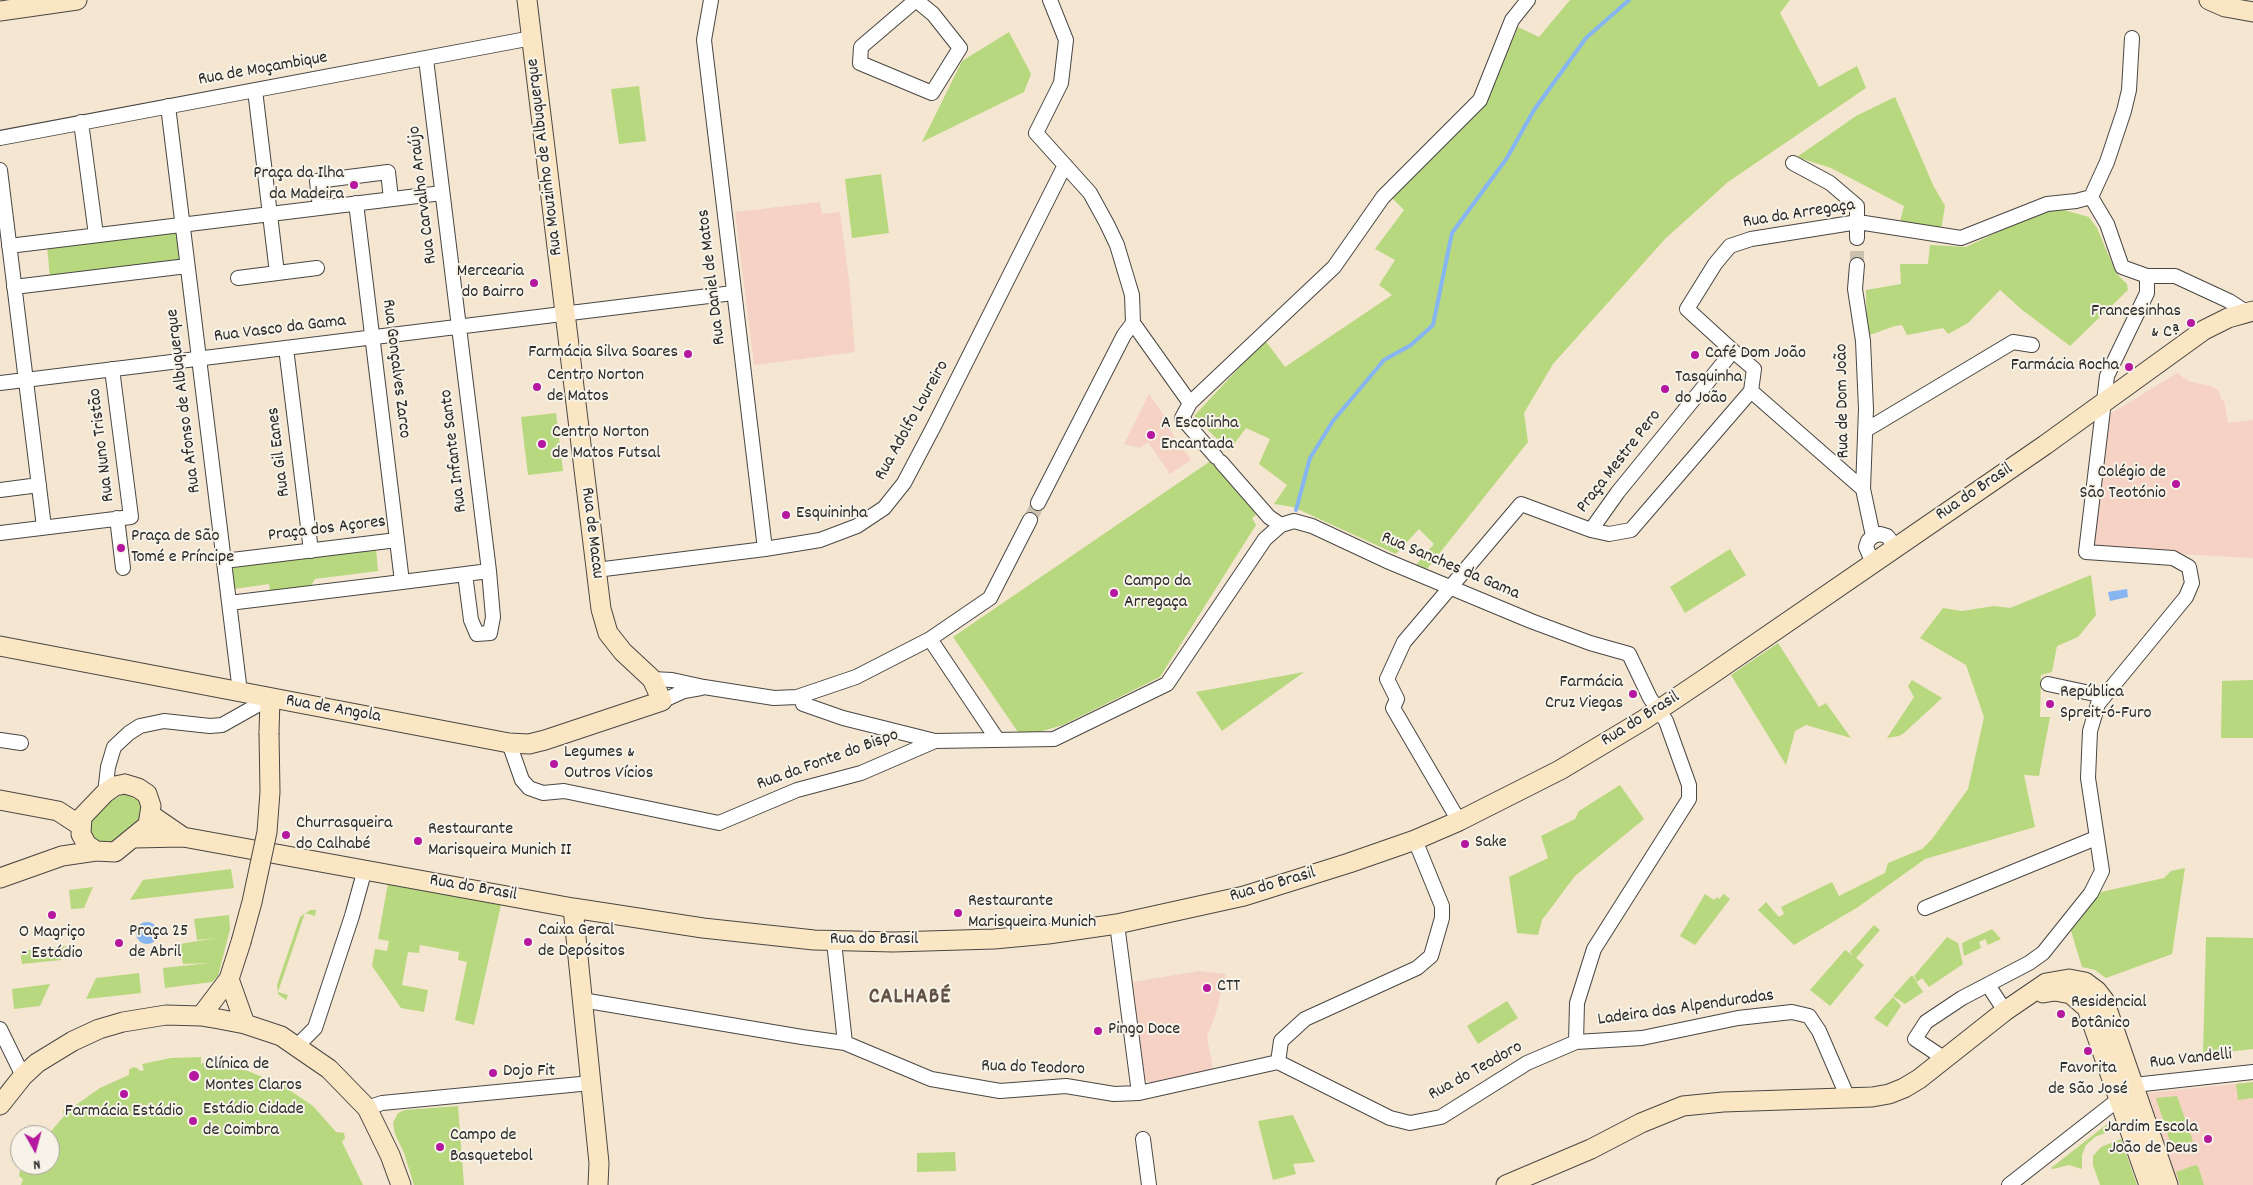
<!DOCTYPE html>
<html>
<head>
<meta charset="utf-8">
<style>
  body { margin:0 }
  #map { position:relative; width:2253px; height:1185px; overflow:hidden; background:#f4e6d0; font-family:Dekko,sans-serif }
  canvas { display:block }
  .north { position:absolute; left:10px; top:1125px; width:50px; height:50px; box-sizing:border-box; background:#f7f3e8; border:1px solid #a5a39c; border-radius:50%; rotate:173deg; font-size:14px; font-weight:700; line-height:20px; text-align:center; color:#2b2b2b }
  .north::after { content:''; display:block; margin:auto; width:18px; height:22px; background:#b5179e; clip-path:polygon(50% 0,100% 100%,50% 72%,0 100%) }
</style>
</head>
<body>
<div id="map">
<canvas width="2253" height="1185"></canvas>
<div class="north">N</div>
</div>
<script>
const context = document.querySelector('canvas').getContext('2d');
context.lineJoin = 'round';
function fillPath(path, color) { context.fillStyle = color; context.fill(path, 'evenodd'); }
const toPath = rows => new Path2D(rows.map(r => 'M' + r).join(''));
function strokePath(path, color, width, dash) { context.strokeStyle = color; context.lineWidth = width; context.lineCap = dash ? 'butt' : 'round'; context.setLineDash(dash || []); context.stroke(path); }
function label(font, color, halo, rows, align = 'center') {
  context.font = font + ' Dekko,sans-serif'; context.lineWidth = 4; context.setLineDash([]); context.textBaseline = 'middle'; context.strokeStyle = halo; context.fillStyle = color; for (const [text, x, y, turn = 0] of rows) {
    context.save(); context.translate(x, y); context.rotate((+turn || 0) * Math.PI / 180); context.textAlign = isNaN(turn) ? turn : align; if (halo) context.strokeText(text, 0, 0); context.fillText(text, 0, 0); context.restore();
  }
}
fillPath(toPath([
  [820,202,822,214,840,212,849,280,855,352,754,365,735,212],
  [2177,373,2188,381,2211,386,2218,390,2222,400,2224,400,2228,423,2253,420,2253,558,2178,554,2094,545,2107,416],
  [1149,394,1172,427,1169,429,1191,460,1170,474,1148,442,1140,448,1124,444],
  [1199,971,1226,974,1215,1016,1207,1037,1213,1069,1151,1084,1144,1078,1133,982],
  [2253,1082,2253,1185,2179,1185,2148,1093]
]), '#f6d2c4');
fillPath(toPath([
  [1570,0,1790,0,1780,13,1819,87,1857,66,1866,88,1728,182,1665,239,1553,364,1524,413,1528,442,1427,569,1415,566,1434,544,1419,529,1396,554,1293,507,1274,504,1287,485,1259,464,1270,439,1246,428,1229,451,1194,416,1265,340,1285,367,1392,295,1379,285,1395,260,1375,249,1404,210,1392,198,1486,104,1518,27,1539,37],
  [1009,32,1031,74,1024,92,922,142,962,61],
  [639,86,646,141,619,144,611,89],
  [1895,97,1933,185,1945,206,1941,230,1900,222,1904,206,1831,168,1797,157,1856,116],
  [881,174,889,233,852,238,845,179],
  [2064,210,2089,217,2097,228,2116,273,2127,284,2128,290,2070,346,2021,309,2000,290,1968,323,1948,334,1943,328,1907,335,1902,325,1895,326,1867,336,1866,290,1901,284,1900,264,1928,264,1930,245,1966,247,2040,212],
  [178,231,181,264,50,279,47,246],
  [556,413,563,471,528,475,521,417],
  [1212,460,1244,496,1256,515,1252,518,1256,525,1160,677,1063,725,1039,732,1020,735,953,637],
  [376,549,378,571,315,579,310,587,270,593,269,584,234,589,231,568],
  [1730,549,1746,575,1685,613,1670,587],
  [2091,575,2096,615,2078,637,2057,646,2052,672,2041,675,2040,717,2050,717,2039,776,2024,775,2035,827,1925,859,1858,907,1794,945,1758,910,1766,902,1779,917,1784,914,1781,907,1832,882,1839,896,1885,873,1888,863,1922,849,1932,839,1968,789,1984,717,1966,665,1920,638,1943,608,1962,611,1994,606,2010,608],
  [1778,643,1819,707,1826,703,1851,738,1806,725,1795,731,1786,765,1731,675],
  [1304,672,1222,731,1196,692],
  [1912,680,1942,698,1904,733,1899,736,1887,738,1914,697,1908,686],
  [2253,680,2253,738,2221,738,2222,681],
  [1620,785,1644,819,1575,876,1542,920,1538,935,1517,933,1509,877,1548,858,1541,836,1575,819,1579,811],
  [124,794,138,800,141,808,140,818,112,842,100,842,93,837,90,831,91,821,111,801],
  [2185,868,2172,954,2106,978,2095,970,2082,967,2071,931,2101,892,2164,878,2171,871],
  [231,869,234,888,130,900,143,880],
  [388,883,501,905,474,1025,455,1020,467,962,458,960,459,952,420,945,419,953,408,952,402,985,428,990,424,1012,401,1008,372,966,375,949,387,951,389,941,378,939],
  [93,887,84,908,71,909,69,890],
  [1705,894,1714,900,1717,897,1719,899,1724,894,1730,899,1695,945,1680,936],
  [310,910,316,910,315,916,305,913,278,992,288,995,286,1000,278,994,277,985,300,917],
  [229,915,230,929,218,976,212,982,165,988,163,968,209,963,183,964,180,944,216,938,197,940,194,919],
  [1874,925,1880,930,1856,958,1864,965,1830,1006,1810,990,1845,950,1854,956,1850,952],
  [1992,929,2001,939,1988,945,1985,939,1979,942,1981,948,1964,956,1962,943],
  [1947,937,1958,943,1963,964,1929,987,1922,978,1917,982,1914,976],
  [2206,937,2253,938,2253,1049,2203,1055],
  [67,946,61,960,22,964,20,951],
  [139,973,141,993,86,999,96,978],
  [1912,975,1923,992,1905,1004,1893,996],
  [50,984,40,1006,14,1009,12,989],
  [1893,997,1901,1006,1887,1027,1874,1018],
  [1507,1001,1518,1018,1478,1044,1467,1026],
  [201,1057,201,1064,210,1058,214,1060,216,1065,248,1071,277,1083,281,1080,285,1081,288,1084,288,1089,313,1106,336,1132,344,1133,345,1138,342,1142,363,1185,21,1185,23,1179,19,1176,20,1171,23,1168,28,1168,30,1165,50,1165,50,1135,48,1135,64,1116,63,1111,65,1107,69,1106,73,1107,100,1088,129,1075,129,1070,133,1067,137,1068,140,1071,144,1070,142,1064,171,1058],
  [2253,1082,2253,1098,2238,1100,2236,1084],
  [2177,1096,2193,1141,2172,1148,2156,1098],
  [458,1106,464,1185,414,1185,404,1153,395,1134,393,1123,398,1113,405,1110],
  [1293,1115,1315,1162,1293,1164,1296,1174,1273,1180,1258,1121],
  [2111,1121,2114,1123,2116,1129,2095,1137,2086,1145,2082,1155,2082,1169,2069,1165,2053,1169,2051,1168],
  [2121,1139,2137,1185,2100,1185,2093,1165,2093,1156,2101,1147],
  [955,1152,956,1171,917,1172,917,1153],
  [2195,1165,2198,1166,2204,1185,2180,1185,2176,1172]
]), '#b8d87f');
fillPath(toPath([
  [2127,589,2128,597,2110,601,2108,592],
  '136 933a11 11 0 1 1 22 0a11 11 0 1 1-22 0Z'
]), '#86b5f1');
strokePath(toPath([
  [1296,510,1310,458,1333,421,1384,360,1411,345,1433,325,1452,233,1507,158,1534,110,1586,38,1629,0]
]), '#86b5f1', 4);
strokePath(toPath([
  [1857,265,1857,238],
  [1030,520,1038,503]
]), '#ccc1af', 14, [14, 7]);
const street = toPath([
  [711,0,704,40,765,549],
  [916,0,933,14,960,48,932,93,860,63,861,47,916,0],
  [1050,0,1066,40,1061,83,1036,133,1090,193,1107,224,1117,245,1132,295,1133,323,1190,403,1182,418,1216,457],
  [2132,38,2129,90,2124,111,2107,162,2091,197,2107,224,2122,267,2147,276,2175,276,2229,301,2246,312],
  [426,59,489,571,493,617,490,633,477,634,471,620,465,574],
  [255,90,277,273],
  [168,106,240,692],
  [81,122,96,235],
  [0,138,532,38],
  [1793,163,1830,183,1857,206,1857,238],
  [0,170,44,527],
  [356,203,397,540],
  [320,208,317,181,388,172,391,199],
  [9,246,442,193],
  [1857,265,1855,289,1863,341,1866,409,1863,489,1873,536],
  [238,278,317,268],
  [14,287,187,266],
  [286,348,311,551],
  [1733,351,1687,309,1715,264,1730,246,1751,239,1858,222,1961,238,2047,204,2076,201,2091,197],
  [1733,351,1754,369,1751,391,1631,530,1609,534,1591,530,1618,492,1733,351],
  [0,383,733,293],
  [1751,391,1863,489],
  [1190,403,1334,267,1383,197,1480,100,1512,20,1528,0],
  [1866,430,2013,342,2032,345],
  [1221,462,1269,517,1281,525],
  [0,490,39,485],
  [1038,503,1124,335,1133,323],
  [117,518,123,568],
  [0,533,131,517,112,369],
  [224,561,397,540,402,582,229,603],
  [1873,563,1866,547,1868,541,1873,536,1880,534,1887,536,1896,547],
  [596,570,765,549,820,540,857,526,884,508,904,483,934,426,1065,165],
  [402,582,489,571],
  [930,639,997,739],
  [652,679,672,680,704,687,774,698,797,697,856,677,930,639,990,598,1030,520],
  [2048,684,2104,696],
  [662,701,684,691,701,688],
  [803,704,843,718,935,741],
  [0,740,21,743],
  [509,743,522,780,529,788,543,793,564,791,719,823,797,790,861,773,935,741,1054,739,1167,684,1265,539,1281,525,1294,521,1312,526,1387,561,1531,621,1590,643,1629,654,1650,698,1666,721,1689,785,1689,799,1594,949,1577,1003,1576,1042,1642,1038,1738,1018,1792,1012,1809,1016,1819,1031,1848,1098],
  [105,793,108,767,114,747,129,733,140,726,164,721,210,726,222,725,270,698],
  [1459,821,1393,708,1397,699,1387,679,1404,642,1521,504,1591,530],
  [1925,908,2096,838],
  [1117,924,1139,1093],
  [834,942,845,1043],
  [1988,985,2005,1011],
  [582,1000,802,1037,845,1043,931,1079,1000,1091,1066,1086,1114,1094,1139,1093,1278,1062,1390,1118,1410,1123,1441,1117,1527,1063,1576,1042],
  [0,1029,23,1076],
  [297,1046,315,1028,352,916,365,869],
  [1945,1059,1915,1039,1926,1022,1962,998,2029,963,2043,953,2091,893,2102,871,2088,778,2090,731,2098,704,2186,597,2192,583,2189,567,2173,558,2086,552,2107,376,2147,293,2147,276],
  [1278,1062,1281,1041,1305,1019,1417,968,1431,956,1442,918,1442,906,1415,840],
  [2134,1085,2253,1072],
  [367,1108,382,1103,591,1083],
  [1143,1139,1149,1185],
  [2009,1185,2119,1099]
]);
const secondary = toPath([
  [2209,0,2225,7,2253,12],
  [0,11,77,0],
  [0,646,509,743,529,744,545,740,662,701,652,679,623,652,608,633,601,609,527,0],
  [269,733,270,698],
  [125,784,138,788,147,794,151,806,148,825,115,852,96,851,87,845,81,834,82,817,105,793,115,786,125,784],
  [0,800,58,811,81,826],
  [151,815,183,837,573,908,703,928,814,940,893,942,994,939,1048,934,1117,924,1244,896,1349,863,1415,840,1459,821,1560,770,1645,719,1709,676,2045,445,2204,330,2228,318,2253,311],
  [134,838,183,837],
  [0,878,62,856,96,851],
  [573,908,599,1163,598,1185],
  [229,979,245,1024],
  [2043,993,2055,991,2071,994,2087,1008,2149,1185],
  [201,1016,229,979,241,942],
  [0,1105,23,1076,37,1063,73,1041,99,1029,123,1022,166,1015,201,1016,219,1019,245,1024,281,1036,329,1069,367,1108,390,1155,401,1185],
  [1506,1185,1591,1149,1641,1123,1683,1106,1723,1102,1872,1097,1889,1094,1904,1088,1919,1079,2005,1011,2046,983,2069,979,2085,982,2097,991,2104,1000,2168,1185]
]);
strokePath(street, '#494744', 16);
strokePath(secondary, '#494744', 21);
strokePath(street, '#fff', 14);
strokePath(secondary, '#fbe6c4', 19);
const secondaryBridge = toPath([
  [241,942,252,902,267,832,270,792,269,733]
]);
strokePath(secondaryBridge, '#494744', 21, []);
strokePath(secondaryBridge, '#fbe6c4', 19);
for (const [x, y, r, color] of [
  [354,185,5,"#b5179e"],
  [534,283,5,"#b5179e"],
  [2191,323,5,"#b5179e"],
  [688,354,5,"#b5179e"],
  [1695,355,5,"#b5179e"],
  [2129,367,5,"#b5179e"],
  [537,387,5,"#b5179e"],
  [1665,389,5,"#b5179e"],
  [1151,435,5,"#b5179e"],
  [542,444,5,"#b5179e"],
  [2176,484,5,"#b5179e"],
  [786,515,5,"#b5179e"],
  [121,548,5,"#b5179e"],
  [1114,593,5,"#b5179e"],
  [1633,694,5,"#b5179e"],
  [2050,704,5,"#b5179e"],
  [554,764,5,"#b5179e"],
  [286,835,5,"#b5179e"],
  [418,841,5,"#b5179e"],
  [1465,844,5,"#b5179e"],
  [958,913,5,"#b5179e"],
  [52,915,5,"#b5179e"],
  [528,942,5,"#b5179e"],
  [119,943,5,"#b5179e"],
  [1207,988,5,"#b5179e"],
  [2061,1014,5,"#b5179e"],
  [1098,1031,5,"#b5179e"],
  [2088,1051,5,"#b5179e"],
  [493,1073,5,"#b5179e"],
  [194,1076,6,"#b5179e"],
  [124,1094,5,"#b5179e"],
  [193,1121,5,"#b5179e"],
  [2208,1139,5,"#b5179e"],
  [440,1147,5,"#b5179e"]
]) { const dot = new Path2D(); dot.arc(x, y, r, 0, 2 * Math.PI); context.fillStyle = color; context.fill(dot); strokePath(dot, '#f7f3e8', 2); }
label('18px', '#2b2b2b', '#f7f3e8', [
  ["Rua de Moçambique",263,70,-10],
  ["Rua Mouzinho de Albuquerque",546,157,-97],
  ["Rua Carvalho Araújo",424,195,-97],
  ["Rua da Arregaça",1799,215,-9],
  ["Rua Daniel de Matos",713,277,-97],
  ["Rua Vasco da Gama",280,330,-7],
  ["Rua Gonçalves Zarco",395,369,83],
  ["Rua Afonso de Albuquerque",185,401,-97],
  ["Rua de Dom João",1844,401,-91],
  ["Rua Adolfo Loureiro",913,421,-61],
  ["Rua Nuno Tristão",103,445,-97],
  ["Rua Infante Santo",455,451,-97],
  ["Rua Gil Eanes",280,452,-97],
  ["Praça Mestre Pero",1620,462,-52],
  ["Rua do Brasil",1975,493,-34],
  ["Praça dos Açores",327,530,-7],
  ["Rua de Macau",591,533,83],
  ["Rua Sanches da Gama",1450,567,23],
  ["Rua de Angola",333,710,10],
  ["Rua do Brasil",1641,720,-32],
  ["Rua da Fonte do Bispo",828,761,-20],
  ["Rua do Brasil",1273,886,-16],
  ["Rua do Brasil",473,889,10],
  ["Rua do Brasil",874,941],
  ["Ladeira das Alpenduradas",1686,1009,-8],
  ["Rua Vandelli",2191,1060,-6],
  ["Rua do Teodoro",1033,1069,2],
  ["Rua do Teodoro",1476,1072,-29]
]);
label('18px', '#2b2b2b', '#f7f3e8', [
  ["Praça da Ilha",344,175,"right"],
  ["da Madeira",344,196,"right"],
  ["Mercearia",524,273,"right"],
  ["do Bairro",524,294,"right"],
  ["Francesinhas",2181,313,"right"],
  ["& Cª",2181,334,"right"],
  ["Farmácia Silva Soares",678,354,"right"],
  ["Café Dom João",1705,355],
  ["Farmácia Rocha",2119,367,"right"],
  ["Centro Norton",547,377],
  ["de Matos",547,398],
  ["Tasquinha",1675,379],
  ["do João",1675,400],
  ["A Escolinha",1161,425],
  ["Encantada",1161,446],
  ["Centro Norton",552,434],
  ["de Matos Futsal",552,455],
  ["Colégio de",2166,474,"right"],
  ["São Teotónio",2166,495,"right"],
  ["Esquininha",796,515],
  ["Praça de São",131,538],
  ["Tomé e Príncipe",131,559],
  ["Campo da",1124,583],
  ["Arregaça",1124,604],
  ["Farmácia",1623,684,"right"],
  ["Cruz Viegas",1623,705,"right"],
  ["República",2060,694],
  ["Spreit-ó-Furo",2060,715],
  ["Legumes &",564,754],
  ["Outros Vícios",564,775],
  ["Churrasqueira",296,825],
  ["do Calhabé",296,846],
  ["Restaurante",428,831],
  ["Marisqueira Munich II",428,852],
  ["Sake",1475,844],
  ["Restaurante",968,903],
  ["Marisqueira Munich",968,924],
  ["Caixa Geral",538,932],
  ["de Depósitos",538,953],
  ["Praça 25",129,933],
  ["de Abril",129,954],
  ["O Magriço",52,934,"center"],
  ["- Estádio",52,955,"center"],
  ["CTT",1217,988],
  ["Residencial",2071,1004],
  ["Botânico",2071,1025],
  ["Pingo Doce",1108,1031],
  ["Clínica de",205,1066],
  ["Montes Claros",205,1087],
  ["Favorita",2088,1070,"center"],
  ["de São José",2088,1091,"center"],
  ["Dojo Fit",503,1073],
  ["Estádio Cidade",203,1111],
  ["de Coimbra",203,1132],
  ["Farmácia Estádio",124,1113,"center"],
  ["Jardim Escola",2198,1129,"right"],
  ["João de Deus",2198,1150,"right"],
  ["Campo de",450,1137],
  ["Basquetebol",450,1158]
], 'left');
context.letterSpacing = '1px';
label('bold 22px', '#625246', '#f7f3e8', [
  ["CALHABÉ",910,999]
]);
context.letterSpacing = '0px';
</script>
</body>
</html>
